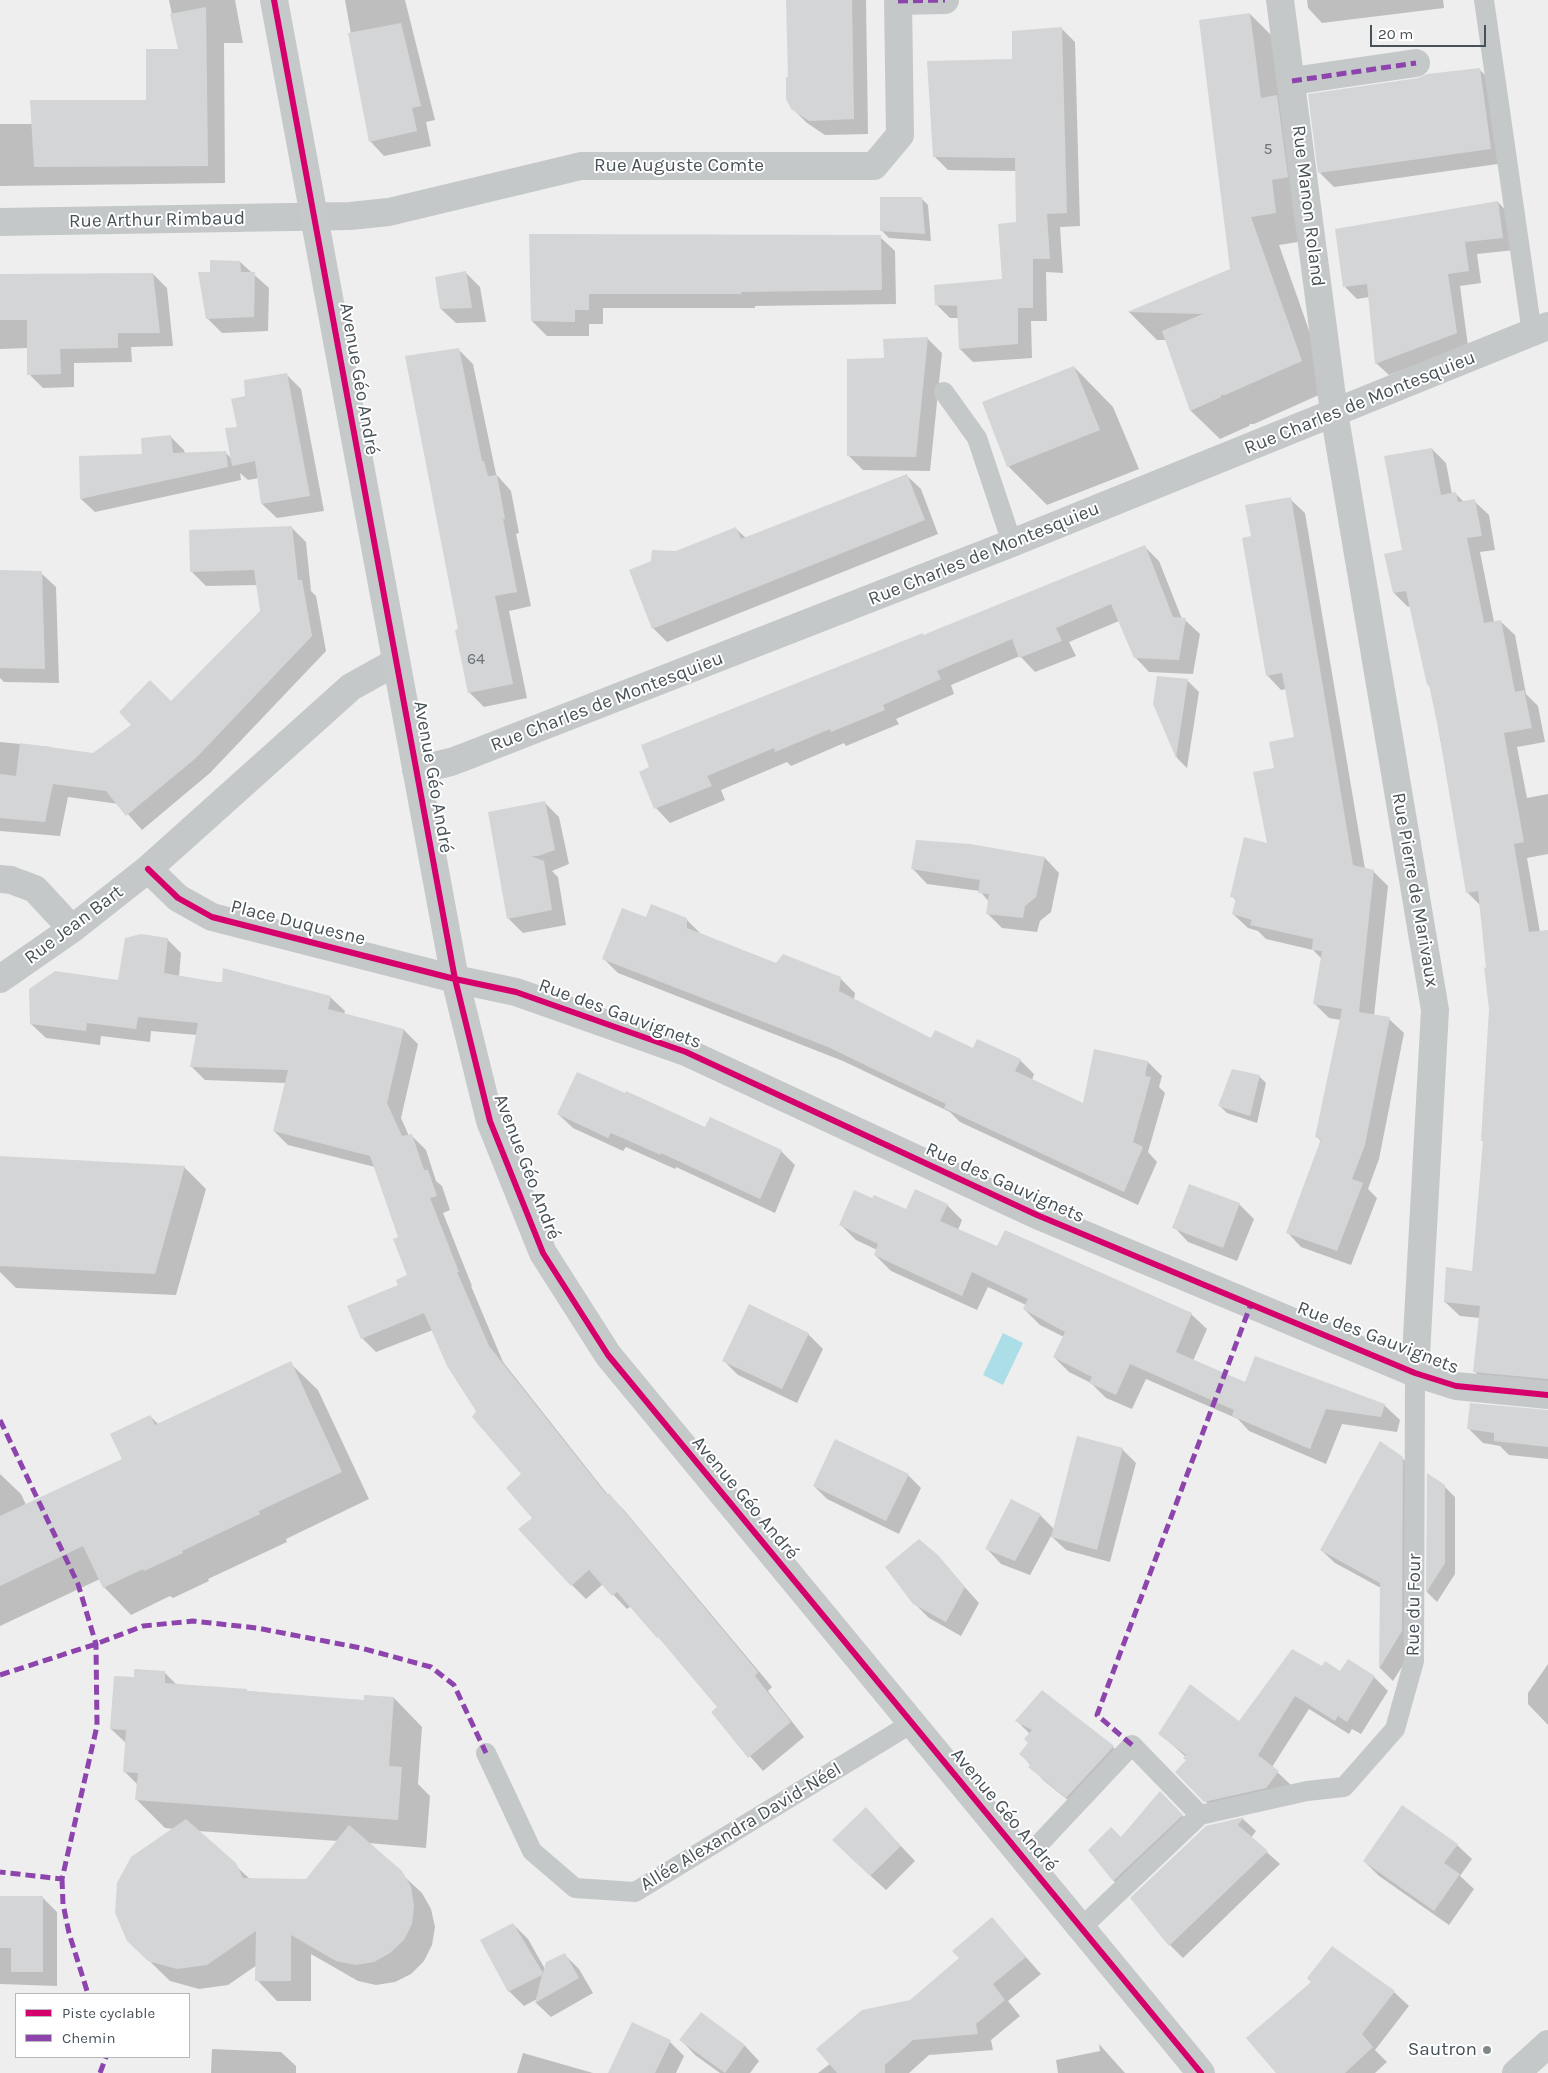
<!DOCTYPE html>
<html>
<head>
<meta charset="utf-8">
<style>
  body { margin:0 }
  #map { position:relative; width:1548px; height:2073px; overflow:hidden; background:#eee; font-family:Karla,sans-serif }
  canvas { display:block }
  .legend { position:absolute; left:15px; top:1993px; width:175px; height:65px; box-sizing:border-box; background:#fff; border:1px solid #b5b9bc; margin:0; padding:6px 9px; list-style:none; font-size:15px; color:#475158 }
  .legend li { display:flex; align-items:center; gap:10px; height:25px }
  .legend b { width:25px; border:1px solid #b5b9bc }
  .scale { position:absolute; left:1370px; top:25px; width:116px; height:22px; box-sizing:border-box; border:2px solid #475158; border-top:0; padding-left:6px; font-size:15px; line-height:18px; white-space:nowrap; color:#475158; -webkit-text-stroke:4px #fff; paint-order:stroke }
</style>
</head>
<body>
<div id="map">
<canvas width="1548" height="2073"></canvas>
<ul class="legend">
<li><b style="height:6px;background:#d6006c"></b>Piste cyclable</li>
<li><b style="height:6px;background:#8e44ad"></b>Chemin</li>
</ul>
<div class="scale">20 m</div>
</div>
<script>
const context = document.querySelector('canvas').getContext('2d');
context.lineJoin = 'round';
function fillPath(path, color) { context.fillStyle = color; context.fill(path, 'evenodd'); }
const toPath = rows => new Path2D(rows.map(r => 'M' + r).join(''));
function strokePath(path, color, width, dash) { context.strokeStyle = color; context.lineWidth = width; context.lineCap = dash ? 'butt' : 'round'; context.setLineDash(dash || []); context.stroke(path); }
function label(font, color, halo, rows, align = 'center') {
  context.font = font + ' Karla,sans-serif'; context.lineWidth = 4; context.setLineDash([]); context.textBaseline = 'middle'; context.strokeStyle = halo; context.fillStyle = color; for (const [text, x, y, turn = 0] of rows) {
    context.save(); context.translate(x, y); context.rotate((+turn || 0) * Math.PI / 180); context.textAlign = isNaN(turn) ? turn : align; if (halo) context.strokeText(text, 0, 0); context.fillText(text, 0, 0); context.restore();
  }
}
fillPath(toPath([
  [1003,1333,1023,1343,1003,1385,983,1375]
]), '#acdee7');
fillPath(toPath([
  [169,0,235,0,243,43,224,43,225,183,0,186,0,124,32,124,147,101,179,50],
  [345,0,405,0,435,120,426,122,431,146,384,156,370,141],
  [789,0,866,0,868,134,825,135,807,123,792,108,789,79],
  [1307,0,1443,0,1444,8,1322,23,1308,8],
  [1250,14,1279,43,1304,241,1279,245,1330,390,1254,424,1250,424,1249,426,1220,439,1191,411,1166,340,1157,340,1129,312,1231,270],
  [1062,29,1075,42,1080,226,1060,227,1063,273,1046,272,1047,321,1031,321,1032,358,973,362,960,349,959,318,950,318,936,304,1003,280,1017,224,1016,171,948,170,934,156,1014,60],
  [1479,69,1494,84,1505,163,1334,187,1320,173],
  [921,198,928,205,931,241,889,238,882,231],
  [1498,202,1510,215,1515,250,1477,254,1481,283,1460,286,1468,346,1389,375,1376,363,1369,297,1357,299,1345,287],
  [530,235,880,237,895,251,896,304,755,306,755,308,603,308,603,324,589,324,589,336,547,336,532,321],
  [240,262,269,288,268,331,222,333,207,318,211,274],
  [465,272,480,287,486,322,456,323,441,309],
  [153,274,167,288,173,346,131,347,132,362,74,363,74,387,43,388,29,374,28,348,0,349,0,276],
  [927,338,942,353,930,471,863,470,848,455,886,360],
  [458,349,473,364,496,474,511,491,519,533,516,534,531,606,509,611,527,698,484,707,469,692,460,630],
  [1074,367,1113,407,1139,469,1047,505,1008,466],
  [287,375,301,389,324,511,277,518,262,504,259,478,248,480,240,473,241,480,95,512,81,499,171,437,184,450,185,454,226,453,232,459,246,397],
  [1432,449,1446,463,1452,494,1455,493,1464,502,1474,501,1489,515,1495,550,1480,552,1494,622,1500,621,1515,635,1526,694,1538,706,1545,742,1517,747,1527,798,1548,794,1548,854,1527,858,1540,932,1548,931,1548,1392,1489,1386,1475,1372,1480,1318,1460,1316,1445,1302,1473,1272,1484,1142,1490,1009,1481,906,1468,893,1431,688,1428,685,1411,606,1408,607,1394,593,1403,551],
  [906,475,921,489,938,534,667,642,653,628,676,552,736,529,746,538],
  [1290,499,1305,513,1365,869,1373,871,1388,886,1374,1016,1389,1019,1404,1033,1379,1159,1368,1189,1377,1198,1351,1265,1301,1247,1287,1232,1322,1142,1317,1137,1341,1020,1329,1018,1314,1003,1322,959,1313,950,1266,939,1258,931,1248,928,1233,914,1237,901,1232,896,1269,844,1275,769,1295,738,1286,689,1281,690,1267,675,1253,536],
  [291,527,306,542,311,591,316,596,326,651,210,773,142,830,119,804,68,797,60,836,0,831,0,742,51,747,54,750,94,754,171,703,261,611,257,585,206,586,192,572],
  [1144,546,1159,561,1182,619,1185,620,1200,634,1193,674,1149,672,1135,657,1119,621,1069,642,1076,656,1035,672,1020,656,951,685,954,694,896,719,899,724,846,746,844,743,791,766,787,762,721,790,725,800,670,823,656,808,641,772,922,634,924,636],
  [0,571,41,573,56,587,59,683,4,682,0,678],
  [1187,680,1199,692,1187,768,1177,758,1154,704],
  [544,802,559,817,569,864,552,871,558,877,566,925,523,933,508,918],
  [970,845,1045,858,1059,873,1051,912,1040,921,1037,932,1002,928,987,913,989,902,980,891,927,884,913,869],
  [647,919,686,919,701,934,776,964,784,955,841,979,855,993,854,1000,932,1040,1020,1060,1034,1074,1032,1080,1083,1105,1148,1062,1162,1076,1159,1087,1165,1093,1148,1152,1157,1162,1138,1205,960,1122,950,1112,843,1061,618,973,604,959],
  [167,939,181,953,179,977,330,997,345,1011,344,1014,404,1030,418,1044,401,1118,409,1136,411,1135,426,1150,436,1181,442,1186,450,1210,443,1213,472,1286,471,1286,503,1362,608,1495,623,1509,772,1687,768,1691,804,1737,763,1771,712,1713,719,1707,672,1652,631,1606,627,1609,603,1584,586,1599,572,1585,534,1518,523,1474,478,1411,433,1330,376,1352,362,1338,399,1286,409,1276,399,1238,375,1167,288,1145,274,1131,286,1083,205,1080,191,1066,197,1035,151,1031,150,1042,101,1036,100,1045,46,1038,31,1024,119,981],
  [1259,1076,1266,1083,1257,1123,1227,1113,1220,1106],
  [558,1114,706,1129,781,1151,795,1165,775,1213,676,1167,675,1169,626,1147,623,1151,573,1128],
  [0,1157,184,1167,206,1189,176,1295,16,1288,0,1272],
  [873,1200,907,1211,947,1205,962,1220,958,1230,998,1248,1191,1314,1207,1329,1193,1361,1246,1383,1384,1405,1400,1420,1397,1432,1342,1424,1326,1464,1249,1431,1238,1419,1146,1379,1132,1409,1106,1398,1091,1383,1069,1372,1054,1357,1064,1337,1040,1325,1024,1309,1026,1305,988,1287,977,1310,891,1271,875,1255,877,1250,856,1240,841,1225],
  [1239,1204,1254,1219,1237,1261,1188,1242,1174,1227],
  [808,1334,823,1349,797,1403,738,1375,723,1360],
  [290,1363,318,1390,369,1499,286,1539,287,1542,208,1579,209,1581,173,1598,170,1596,131,1615,104,1587,100,1579,0,1626,0,1474,21,1494,26,1505,124,1459,150,1416,158,1424],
  [1548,1412,1548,1459,1509,1455,1500,1446,1483,1443,1469,1429],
  [1122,1449,1136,1463,1110,1562,1066,1550,1051,1536,1030,1575,1001,1564,987,1549,1040,1515,1054,1529],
  [1402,1458,1416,1471,1415,1646,1393,1681,1380,1668,1381,1588,1335,1563,1321,1550],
  [908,1475,921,1488,899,1534,827,1499,814,1486],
  [1428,1475,1444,1486,1455,1497,1455,1574,1437,1602,1427,1592],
  [937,1556,979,1603,961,1636,929,1618,914,1603],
  [1548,1664,1548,1725,1528,1704,1528,1693],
  [1323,1668,1340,1673,1374,1677,1388,1691,1361,1734,1352,1729,1349,1734,1309,1709,1272,1767,1292,1786,1219,1815,1177,1772,1187,1760,1186,1757,1160,1734,1239,1723],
  [165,1673,177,1685,365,1701,394,1698,422,1727,418,1784,430,1796,426,1848,368,1843,422,1893,431,1909,435,1927,432,1945,424,1961,411,1974,395,1982,376,1985,358,1981,311,1954,311,2001,277,2001,257,1980,257,1965,228,1985,199,1989,170,1981,128,1940,174,1829,165,1828,137,1800,138,1785,124,1771,127,1744,111,1729,135,1679],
  [198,1831,338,1841,307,1880,251,1880],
  [1017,1721,1113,1747,1125,1759,1079,1809,1043,1780,1021,1754,1030,1743,1030,1734],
  [1160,1793,1189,1822,1120,1887,1113,1880,1121,1838],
  [866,1809,915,1861,886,1890,848,1855],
  [1243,1819,1256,1831,1251,1838,1280,1864,1183,1958,1170,1945,1206,1827],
  [1457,1845,1472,1859,1460,1876,1474,1889,1449,1925,1379,1876,1364,1861],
  [0,1897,42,1897,57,1912,57,1986,0,1984],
  [992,1919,1041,1974,1008,2001,1020,2016,991,2040,993,2050,929,2055,909,2073,818,2073,910,2002,960,1958],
  [513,1924,528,1939,545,1969,565,1955,579,1969,593,1993,551,2017,536,2003,537,1999,524,2006,509,1991],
  [1394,1992,1409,2006,1375,2050,1387,2062,1375,2073,1278,2073],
  [701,2014,745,2046,759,2061,750,2073,720,2073,695,2055,681,2040],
  [668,2040,684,2056,676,2073,609,2073],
  [1099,2044,1125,2073,1058,2073,1056,2060,1100,2051],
  [212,2049,281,2052,296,2066,296,2073,211,2073],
  [523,2053,593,2073,517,2073]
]), '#0003');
fillPath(toPath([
  [786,0,852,0,854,119,809,121,791,109,786,99,786,77,788,77],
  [206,7,208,166,34,167,30,100,146,100,146,49,178,49,170,14],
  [1250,13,1261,98,1277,95,1288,177,1272,180,1276,213,1251,217,1302,361,1225,395,1221,395,1221,397,1190,411,1162,331,1203,314,1127,312,1230,269,1199,20],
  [401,23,421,106,412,108,417,131,369,142,348,33],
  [1062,27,1067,213,1047,214,1050,259,1033,259,1033,308,1018,308,1018,344,959,349,957,306,935,305,934,285,1002,279,998,224,1016,222,1015,158,933,157,927,61,1012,59,1012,31],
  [1480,68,1491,149,1318,173,1308,94,1418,78,1427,74],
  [880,197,922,197,925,234,880,231],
  [1498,201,1503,238,1465,242,1469,271,1448,274,1457,333,1375,364,1367,284,1343,287,1335,229],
  [529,234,881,235,882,290,741,292,741,294,589,294,589,310,575,310,575,322,531,321],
  [210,260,240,261,241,272,255,272,254,317,206,319,198,272,210,272],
  [466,271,472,308,440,309,435,277],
  [153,273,160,333,118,333,118,348,60,349,61,374,27,375,27,320,0,320,0,274],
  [928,337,916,457,847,456,847,359,884,358,883,339],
  [459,348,482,461,484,461,488,476,497,475,505,519,503,519,517,592,495,596,513,684,468,693,455,630,458,629,405,356],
  [1074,366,1100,430,1007,467,982,402],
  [287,373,310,496,261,504,255,461,232,466,225,428,237,427,231,399,245,396,244,380],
  [171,435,173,453,226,451,228,467,80,499,79,456,142,454,141,438],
  [1432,448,1441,495,1456,492,1458,502,1475,499,1482,536,1467,538,1484,623,1501,620,1515,692,1524,690,1532,728,1504,733,1524,842,1514,844,1529,932,1548,930,1548,1379,1473,1372,1480,1306,1444,1302,1446,1267,1472,1271,1483,1141,1481,1141,1489,1009,1484,967,1486,968,1478,891,1466,893,1439,732,1429,685,1427,685,1406,591,1393,593,1384,554,1402,550,1384,456],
  [907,474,925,520,652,629,629,570,651,561,652,550,676,551,736,527,741,539],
  [1291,497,1353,865,1374,870,1359,1012,1390,1017,1365,1145,1352,1179,1363,1183,1337,1251,1286,1233,1321,1139,1315,1137,1342,1009,1313,1004,1322,951,1312,950,1313,939,1250,925,1252,920,1232,914,1236,898,1230,897,1244,837,1267,843,1253,772,1274,768,1269,742,1294,737,1282,673,1266,676,1242,538,1251,536,1245,505],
  [292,526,298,580,302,580,312,636,196,758,126,816,106,791,53,784,45,822,0,818,0,774,16,776,20,743,93,753,131,725,119,712,150,680,171,701,260,611,254,570,190,572,189,530],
  [1145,545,1173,617,1186,618,1179,660,1134,658,1111,604,1056,628,1062,641,1019,658,1012,639,937,671,941,679,883,705,885,710,831,732,830,729,775,752,774,748,707,776,712,786,654,809,639,772,649,767,641,745,923,633,923,635],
  [0,570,42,571,45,669,0,668],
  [1157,676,1188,679,1176,758,1153,704],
  [545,801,555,850,538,856,531,856,544,861,552,910,507,919,488,812],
  [916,840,970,844,1045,857,1036,897,1025,906,1023,918,986,914,989,894,978,893,980,880,911,869],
  [651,904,687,918,687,928,733,946,776,963,783,954,841,977,839,991,931,1038,935,1030,973,1048,977,1039,1021,1059,1015,1071,1083,1103,1094,1049,1148,1061,1145,1076,1151,1077,1133,1142,1143,1147,1124,1192,944,1108,946,1104,828,1047,602,959,622,908,646,917],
  [141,934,168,938,164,973,222,983,223,968,331,996,328,1009,404,1029,387,1103,402,1136,412,1134,424,1170,428,1170,437,1196,430,1198,459,1272,457,1272,489,1346,607,1495,609,1493,758,1672,755,1676,791,1722,748,1758,711,1712,717,1707,658,1637,657,1638,617,1592,612,1596,589,1570,571,1586,518,1529,532,1518,506,1488,521,1474,472,1417,476,1411,447,1366,424,1313,361,1339,347,1306,398,1285,396,1280,407,1275,393,1239,398,1237,370,1156,273,1131,288,1070,190,1067,198,1023,138,1017,136,1029,87,1023,86,1031,30,1024,29,989,55,971,118,980,125,938],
  [1232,1069,1260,1075,1250,1116,1218,1106],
  [577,1072,625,1093,626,1091,705,1127,710,1117,782,1150,760,1199,661,1153,661,1155,611,1133,608,1138,557,1114],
  [0,1156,185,1166,155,1274,0,1266],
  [1189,1184,1240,1203,1223,1248,1172,1228],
  [915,1189,948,1204,940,1221,997,1246,1005,1230,1192,1313,1176,1352,1245,1382,1255,1356,1385,1404,1381,1417,1326,1409,1310,1449,1232,1416,1234,1410,1130,1364,1116,1395,1089,1383,1092,1377,1053,1357,1065,1332,1023,1309,1028,1299,972,1272,962,1296,874,1255,878,1244,839,1225,854,1190,872,1198,874,1195,906,1209],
  [749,1304,809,1333,782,1389,722,1361],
  [291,1361,342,1472,259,1511,260,1514,182,1551,183,1553,144,1571,143,1569,103,1588,83,1546,0,1586,0,1516,122,1459,110,1434,150,1415,155,1425],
  [1470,1403,1548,1410,1548,1447,1494,1441,1494,1433,1467,1429],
  [1077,1436,1123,1448,1097,1550,1051,1537],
  [835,1439,909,1474,886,1521,813,1486],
  [1380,1441,1403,1457,1402,1631,1379,1669,1380,1583,1320,1550],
  [1427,1473,1445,1485,1445,1563,1426,1593],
  [1011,1499,1041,1514,1015,1561,985,1549],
  [919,1539,938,1555,965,1587,946,1622,913,1604,885,1567],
  [1292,1649,1322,1666,1325,1661,1340,1671,1348,1659,1375,1676,1347,1722,1338,1716,1335,1721,1295,1696,1258,1755,1279,1771,1266,1788,1204,1802,1175,1772,1186,1760,1183,1758,1186,1755,1158,1734,1190,1684,1239,1721],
  [134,1669,165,1671,165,1683,247,1689,247,1691,364,1700,364,1695,394,1697,389,1766,402,1767,398,1820,135,1800,138,1773,123,1772,126,1730,110,1729,114,1676,134,1677],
  [1042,1690,1114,1746,1066,1798,1028,1767,1031,1764,1019,1754,1028,1743,1024,1739,1032,1730,1015,1721],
  [1160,1791,1183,1815,1113,1881,1088,1850,1111,1827,1121,1837],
  [1402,1805,1458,1844,1444,1863,1460,1874,1434,1911,1363,1861],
  [866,1807,901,1846,870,1876,832,1840],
  [1244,1817,1238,1825,1268,1851,1169,1946,1130,1898,1206,1826],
  [186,1819,236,1863,243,1878,306,1879,349,1825,402,1871,411,1887,414,1906,412,1924,404,1940,390,1953,374,1962,355,1965,336,1961,291,1935,291,1981,255,1981,256,1931,207,1965,177,1969,148,1961,127,1941,115,1913,117,1883,131,1857],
  [0,1896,43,1896,43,1972,11,1972,11,1948,0,1948],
  [992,1917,1026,1957,993,1984,1005,2000,976,2024,978,2034,913,2040,885,2065,885,2073,837,2073,816,2049,862,2010,910,2000,959,1958,952,1951],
  [513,1923,543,1973,546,1962,565,1953,579,1978,535,2003,542,1975,508,1992,480,1940],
  [1332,1946,1395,1991,1362,2034,1373,2047,1345,2073,1276,2073,1246,2038,1311,1982,1307,1978],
  [701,2012,745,2045,725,2073,679,2040],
  [632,2022,671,2040,655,2073,608,2073]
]), '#d4d5d6');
strokePath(toPath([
  [1484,0,1532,333],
  [944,392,977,438,1012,543],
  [486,1753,532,1851,575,1888,635,1892,912,1723],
  [1025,1859,1132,1745,1200,1815],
  [1081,1928,1200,1815,1307,1791,1344,1787,1395,1729,1414,1661,1415,1373]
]), '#c5c8c9', 20);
strokePath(toPath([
  [1280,0,1334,412,1435,1010,1415,1373],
  [898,1,945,0],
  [1292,81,1416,63],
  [0,222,350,216,389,212,581,166,874,166,900,135,898,0],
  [416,770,451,762,467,756,1012,543,1548,326],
  [148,869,178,898,212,917,455,979,516,992,686,1052,1037,1215,1415,1373,1456,1386,1548,1395],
  [0,879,11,880,35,889,72,929],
  [0,979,72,929,148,869,351,687,396,662]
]), '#c5c8c9', 28);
strokePath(toPath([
  [1516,2073,1548,2044]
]), '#c5c8c9', 28);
strokePath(toPath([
  [274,0,455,979,490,1121,543,1253,608,1355,1201,2073]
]), '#c6c9ca', 28);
strokePath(toPath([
  [898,1,945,0],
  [1292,81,1416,63],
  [0,1420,78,1584,96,1644,97,1726,62,1879,0,1872],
  [0,1675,96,1644,143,1626,193,1621,257,1628,361,1648,431,1667,454,1685,486,1753],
  [1132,1745,1097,1715,1251,1304],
  [62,1879,63,1904,69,1933,88,1994],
  [100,2073,106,2057]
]), '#8e44ad', 5, [10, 5]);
strokePath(toPath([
  [274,0,455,979,490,1121,543,1253,608,1355,1201,2073],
  [148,869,178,898,212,917,455,979,516,992,686,1052,1037,1215,1415,1373,1456,1386,1548,1395]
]), '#d6006c', 6);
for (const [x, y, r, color] of [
  [1487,2050,5,"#81888c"]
]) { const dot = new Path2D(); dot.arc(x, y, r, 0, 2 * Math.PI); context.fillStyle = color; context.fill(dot); strokePath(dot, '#fff', 2); }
label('16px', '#6c7479', null, [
  ["5",1268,149],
  ["64",476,659]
]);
label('19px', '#475158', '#fff', [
  ["Rue Auguste Comte",679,166],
  ["Rue Manon Roland",1308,206,83],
  ["Rue Arthur Rimbaud",157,220,-1],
  ["Avenue Géo André",359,379,80],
  ["Rue Charles de Montesquieu",1360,403,-22],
  ["Rue Charles de Montesquieu",984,554,-22],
  ["Rue Charles de Montesquieu",607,702,-21],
  ["Avenue Géo André",433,777,80],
  ["Rue Pierre de Marivaux",1415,890,80],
  ["Place Duquesne",298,923,14],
  ["Rue Jean Bart",74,925,-37],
  ["Rue des Gauvignets",620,1014,20],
  ["Avenue Géo André",527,1167,69],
  ["Rue des Gauvignets",1005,1183,24],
  ["Rue des Gauvignets",1378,1338,21],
  ["Avenue Géo André",745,1498,50],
  ["Rue du Four",1414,1605,-89],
  ["Avenue Géo André",1004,1810,50],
  ["Allée Alexandra David-Néel",741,1827,-31]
]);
label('19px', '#475158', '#fff', [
  ["Sautron",1477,2050]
], 'right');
</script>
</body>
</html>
